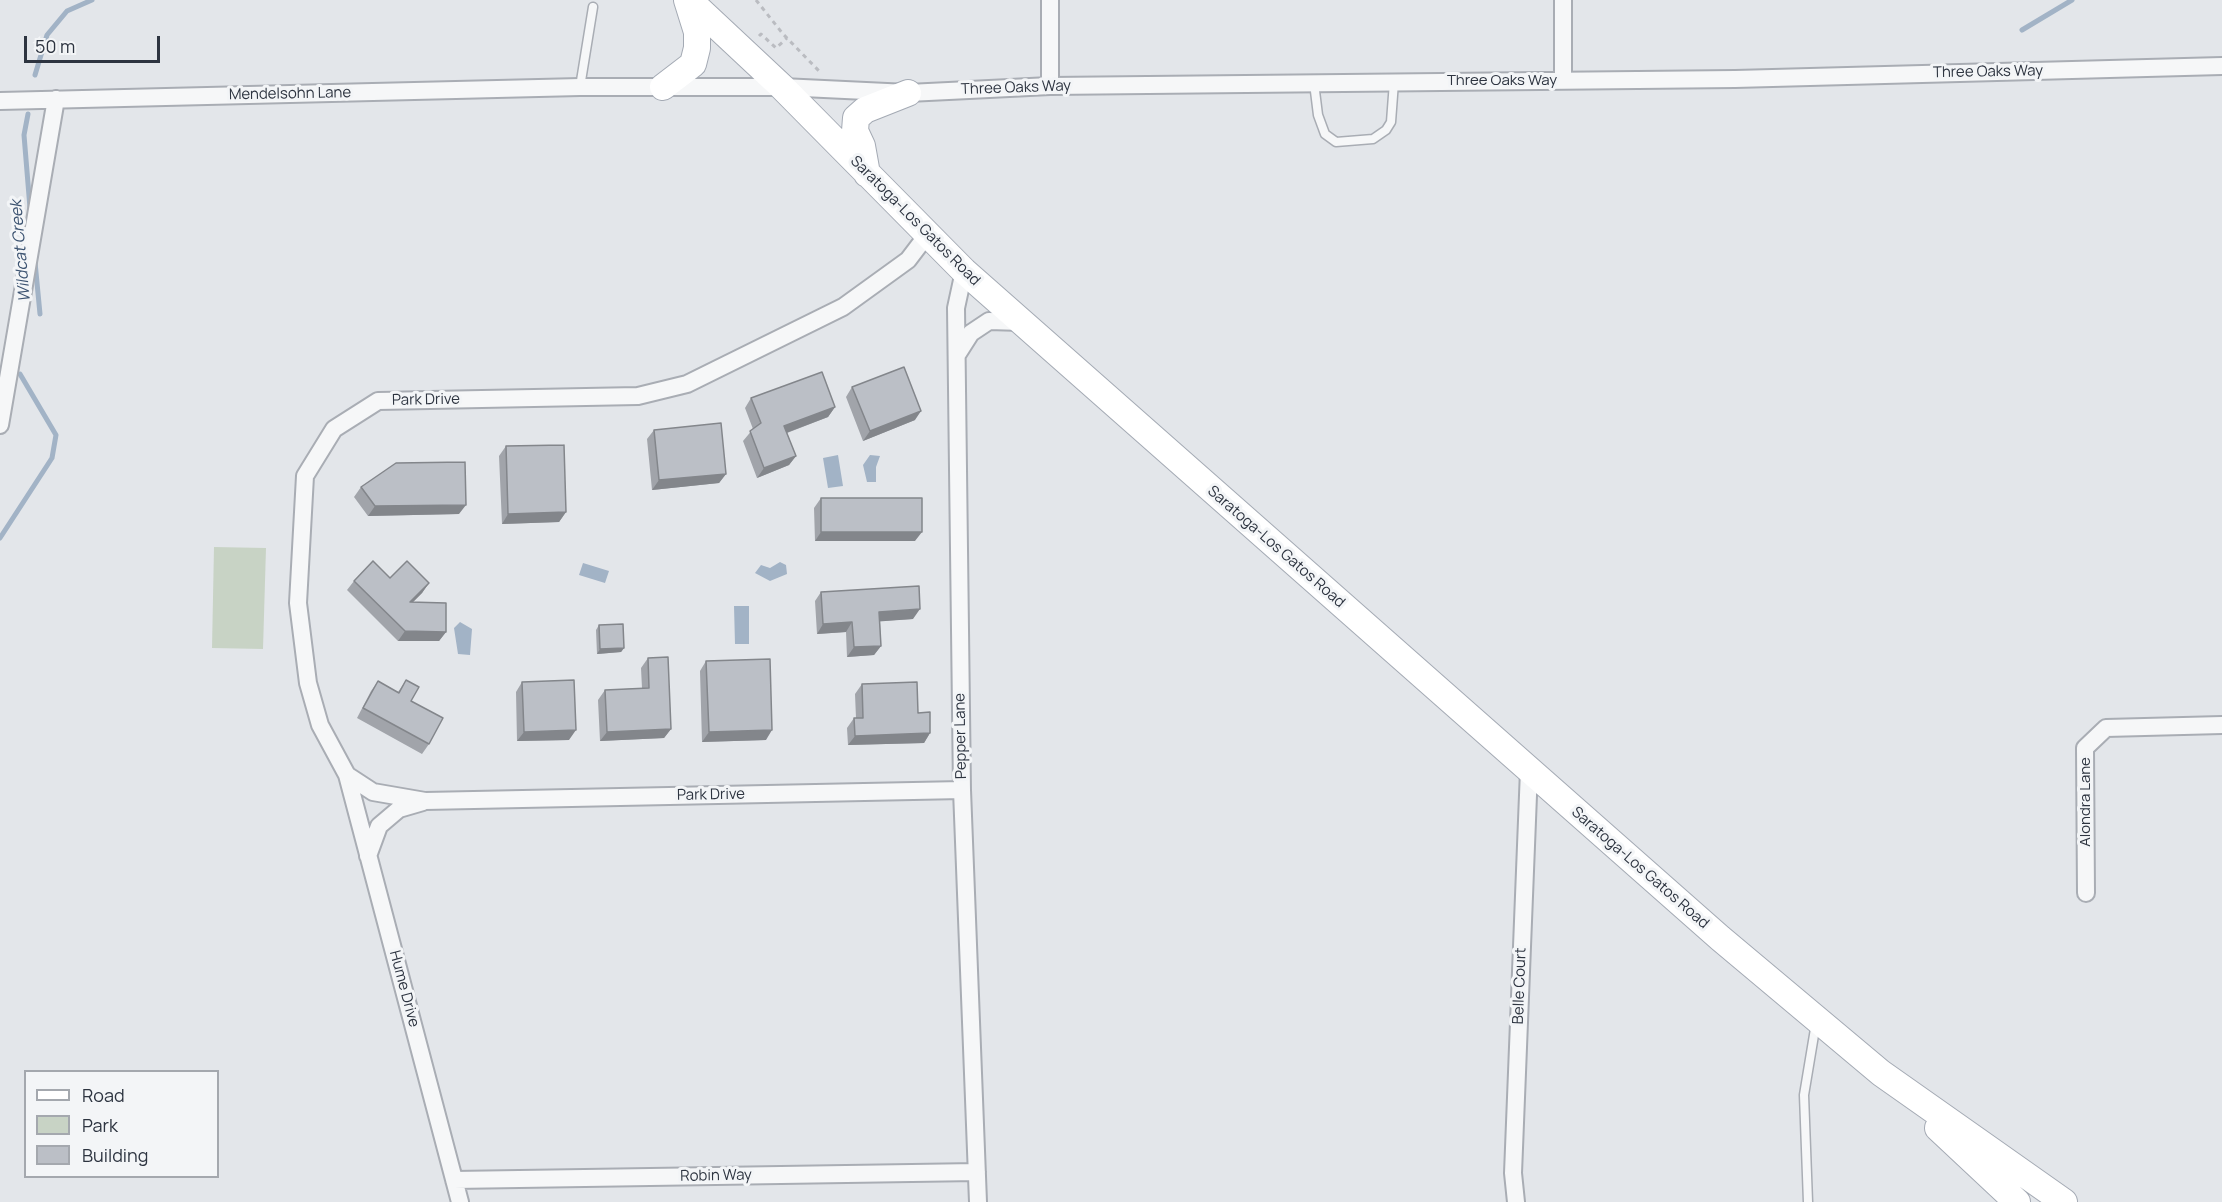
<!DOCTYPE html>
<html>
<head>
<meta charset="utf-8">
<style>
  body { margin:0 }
  #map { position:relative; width:2222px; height:1202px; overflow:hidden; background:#e3e6ea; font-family:Manrope,sans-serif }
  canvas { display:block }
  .legend { position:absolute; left:24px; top:1070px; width:195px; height:108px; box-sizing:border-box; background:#f3f5f7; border:2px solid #a4a8ae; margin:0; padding:8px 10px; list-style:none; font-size:18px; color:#2d3440 }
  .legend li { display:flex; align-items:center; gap:12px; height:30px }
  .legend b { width:30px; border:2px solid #a4a8ae }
  .scale { position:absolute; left:24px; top:36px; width:136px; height:27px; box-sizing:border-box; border:3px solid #2d3440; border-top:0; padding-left:8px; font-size:18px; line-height:21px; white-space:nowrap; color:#2d3440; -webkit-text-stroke:4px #f3f5f7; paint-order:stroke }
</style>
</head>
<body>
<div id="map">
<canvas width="2222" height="1202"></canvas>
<ul class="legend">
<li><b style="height:8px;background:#fff"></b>Road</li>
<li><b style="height:16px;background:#c8d3c5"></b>Park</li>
<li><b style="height:16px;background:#bbbfc6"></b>Building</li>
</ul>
<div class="scale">50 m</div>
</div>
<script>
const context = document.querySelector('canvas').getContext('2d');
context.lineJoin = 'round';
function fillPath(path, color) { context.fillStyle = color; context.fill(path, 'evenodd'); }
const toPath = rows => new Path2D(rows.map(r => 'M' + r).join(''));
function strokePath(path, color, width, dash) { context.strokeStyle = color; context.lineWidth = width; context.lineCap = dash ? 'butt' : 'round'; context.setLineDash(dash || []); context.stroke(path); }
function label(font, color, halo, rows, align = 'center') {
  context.font = font + ' Manrope,sans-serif'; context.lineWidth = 6; context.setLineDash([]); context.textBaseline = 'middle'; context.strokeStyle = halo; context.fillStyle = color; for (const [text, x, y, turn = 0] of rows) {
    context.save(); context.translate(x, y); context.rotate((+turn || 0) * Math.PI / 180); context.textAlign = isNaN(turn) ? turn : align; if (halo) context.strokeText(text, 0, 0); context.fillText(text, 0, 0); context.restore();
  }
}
fillPath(toPath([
  [214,547,266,548,263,649,212,648]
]), '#c8d3c5');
fillPath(toPath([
  [838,455,843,486,828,488,823,458],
  [870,455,880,456,876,467,876,482,867,482,863,465],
  [780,562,786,565,787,574,770,581,755,573,761,565,770,568],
  [583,563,609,571,605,583,579,575],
  [734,606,749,606,749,644,735,644],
  [460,622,472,629,470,655,458,654,454,628]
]), '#a2b3c6');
strokePath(toPath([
  [2022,30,2072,0],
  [35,75,47,35,67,11,92,0],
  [28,114,24,135,30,208],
  [35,262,40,314],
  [0,538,52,458,56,435,20,374]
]), '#a2b3c6', 5);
const service = toPath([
  [1314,83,1318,115,1325,134,1336,142,1373,139,1386,130,1391,122,1394,82],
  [580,87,593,7],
  [1808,1202,1804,1095,1816,1023]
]);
const minor = toPath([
  [1563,0,1563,80],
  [1050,86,1050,0],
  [0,101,580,87,782,87,908,93,1050,86,1735,79,2222,66],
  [927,235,908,260,843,307,687,384,638,396,378,401,334,429,305,476,298,603,308,683,320,725,347,775,373,792,425,801,962,790],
  [964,271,956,308,962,790,978,1202],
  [957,355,971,333,989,321,1021,322],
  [0,425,56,99],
  [347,775,460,1202],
  [368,856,379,826,399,809,423,802],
  [2086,893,2085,748,2106,728,2222,725],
  [454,1180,977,1172],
  [1516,1202,1513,1173,1529,770]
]);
const primary = toPath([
  [689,0,782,87,964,271,1720,938,1881,1073,2064,1202],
  [663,87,693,64,697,48,697,32,687,0],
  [867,174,862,146,855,131,856,118,865,110,908,93],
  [1938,1128,2017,1202]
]);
strokePath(service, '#a9adb4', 11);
strokePath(minor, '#a9adb4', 20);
strokePath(primary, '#a4aab4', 28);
strokePath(toPath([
  [756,0,783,34,820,72],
  [759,36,761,34,776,48,787,38]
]), '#babcc1', 3, [4.5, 4.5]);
strokePath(service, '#f6f7f8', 8);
strokePath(minor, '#f6f7f8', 16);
strokePath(primary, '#fff', 26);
fillPath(toPath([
  [852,387,915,420,863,441,846,397],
  [751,398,835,407,828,417,787,433,796,456,789,465,757,478,743,441,753,429,745,408],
  [654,430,726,474,719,483,652,490,647,439],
  [506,446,566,512,559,522,502,524,499,456],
  [361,487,459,514,368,516,354,497],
  [821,498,915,541,815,541,814,508],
  [390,578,429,583,422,593,413,602,446,632,439,641,398,641,347,590,354,581],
  [821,592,913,619,880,621,881,646,874,655,847,657,846,632,817,634,815,601],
  [599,625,624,648,621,652,597,654,596,630],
  [648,658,671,729,664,738,600,741,598,700,605,690,642,688,641,668],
  [706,661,766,740,702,742,700,671],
  [406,680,411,701,429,744,422,754,357,718,371,691,378,681,398,692],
  [522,682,569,740,517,741,516,692],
  [862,684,918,713,930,733,924,743,848,745,847,728,854,718,856,718,855,694]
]), '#a1a4aa');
fillPath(toPath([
  [835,407,828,417,778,436,784,426],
  [921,411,915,420,863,441,870,431],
  [796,456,789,465,757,478,764,468],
  [726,474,719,483,652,490,659,480],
  [466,505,459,514,368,516,375,506],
  [566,512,559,522,502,524,508,514],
  [821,532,922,532,915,541,815,541],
  [429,583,422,593,403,612,410,602],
  [920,609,913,619,872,622,879,612],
  [852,622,846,632,817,634,823,624],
  [405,631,446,632,439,641,398,641],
  [881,646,874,655,847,657,854,647],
  [624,648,621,652,597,654,600,649],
  [671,729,664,738,600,741,607,732],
  [576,730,569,740,517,741,524,732],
  [772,730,766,740,702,742,709,732],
  [930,733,924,743,848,745,855,736]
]), '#83868b');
const building = toPath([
  [904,367,921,411,870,431,852,387,904,367],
  [822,372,835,407,784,426,796,456,764,468,750,431,761,423,751,398,822,372],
  [721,423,726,474,659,480,654,430,721,423],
  [564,445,566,512,508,514,506,446,564,445],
  [465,462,466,505,375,506,361,487,396,463,465,462],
  [821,498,922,498,922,532,821,532,821,498],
  [373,561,390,578,407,561,429,583,410,602,446,603,446,632,405,631,354,581,373,561],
  [919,586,920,609,879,612,881,646,854,647,852,622,823,624,821,592,919,586],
  [623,624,624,648,600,649,599,625,623,624],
  [668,657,671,729,607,732,605,690,649,688,648,658,668,657],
  [770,659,772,730,709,732,706,661,770,659],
  [406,680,419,687,411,701,443,718,429,744,363,708,378,681,399,693,406,680],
  [574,680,576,730,524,732,522,682,574,680],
  [917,682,918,713,930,712,930,733,855,736,854,718,863,718,862,684,917,682]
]);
fillPath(building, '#bbbfc6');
strokePath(building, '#83868b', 1.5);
label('15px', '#2d3440', '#f3f5f7', [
  ["Three Oaks Way",1988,72,-1],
  ["Three Oaks Way",1502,81],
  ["Three Oaks Way",1016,88,-2],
  ["Mendelsohn Lane",290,94,-1],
  ["Saratoga-Los Gatos Road",915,221,45],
  ["Park Drive",426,400,-1],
  ["Saratoga-Los Gatos Road",1276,547,41],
  ["Pepper Lane",961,736,-91],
  ["Park Drive",711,795,-1],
  ["Alondra Lane",2086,802,-90],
  ["Saratoga-Los Gatos Road",1640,868,41],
  ["Belle Court",1520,986,-88],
  ["Hume Drive",404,989,75],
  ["Robin Way",716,1176,-1]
]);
label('italic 16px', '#3b5270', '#f3f5f7', [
  ["Wildcat Creek",21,251,-95]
]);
</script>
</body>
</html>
